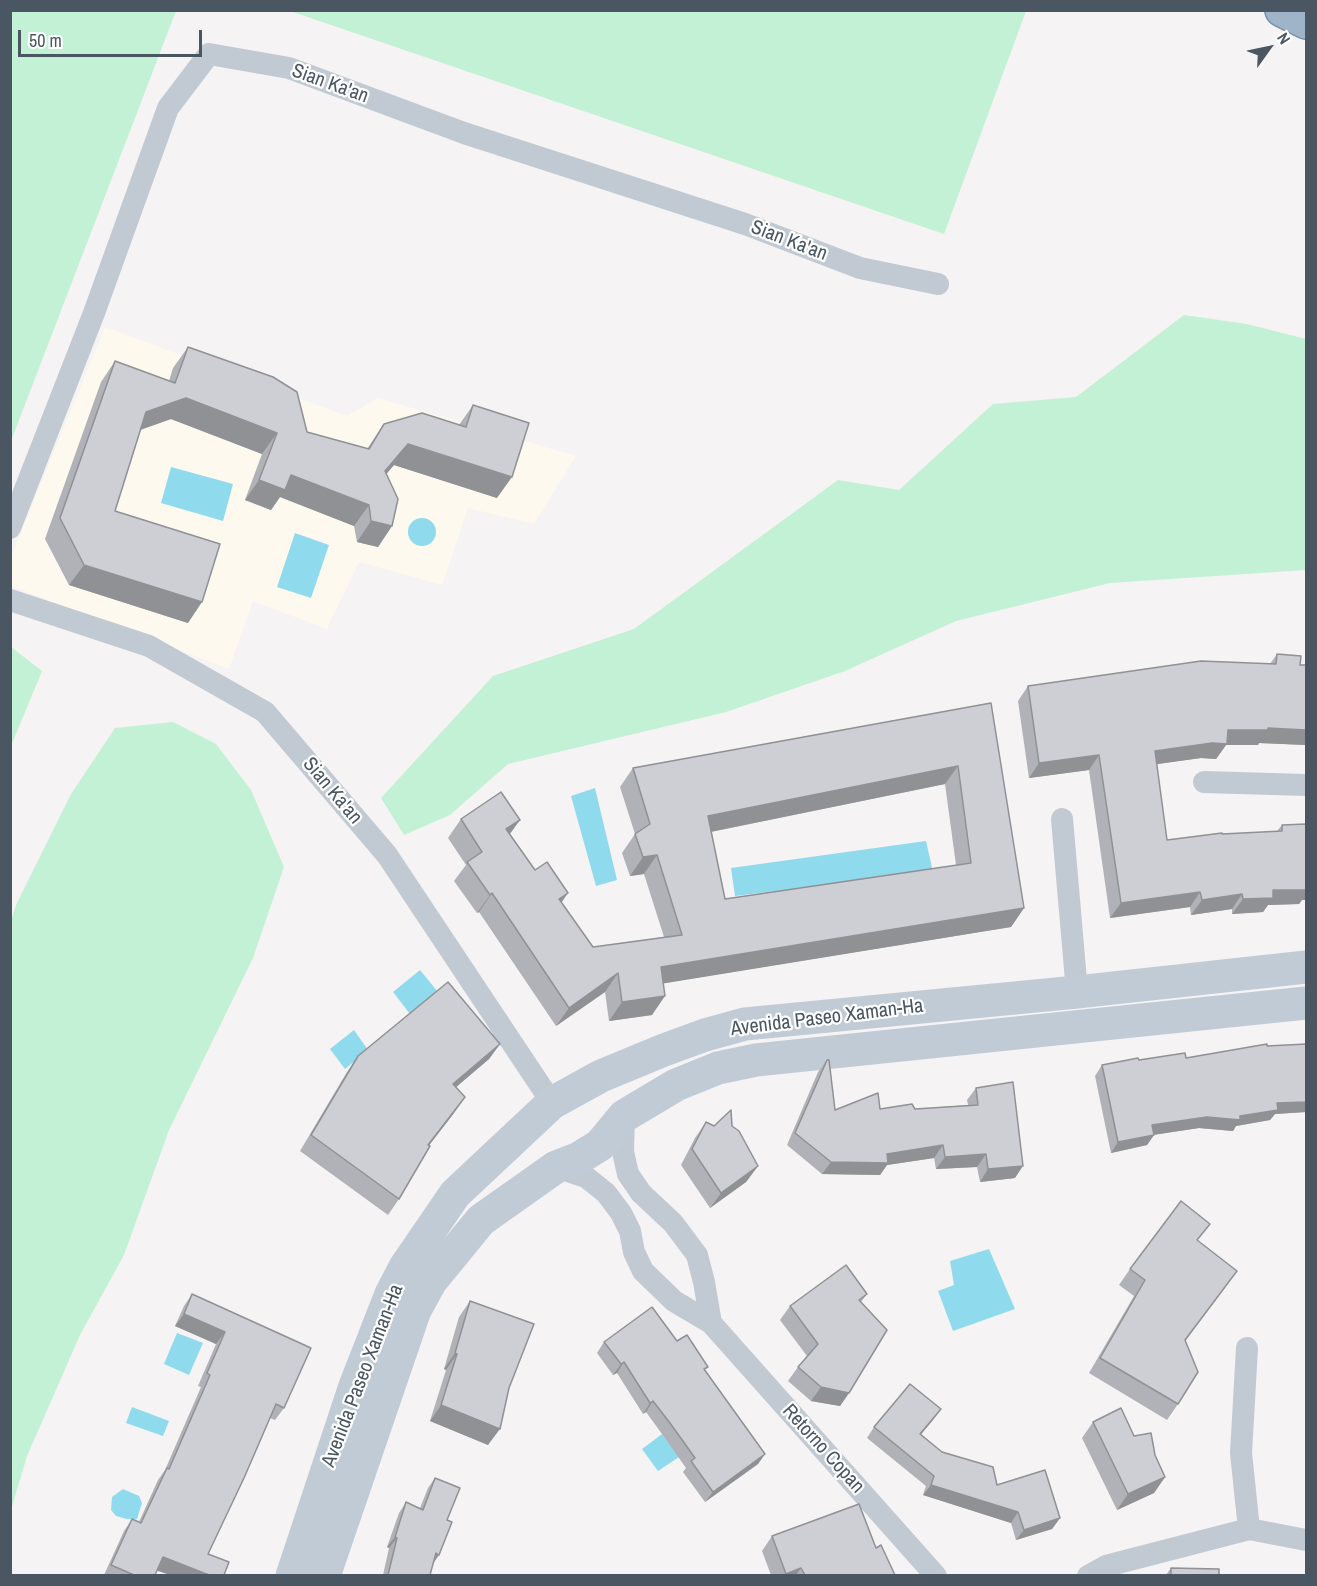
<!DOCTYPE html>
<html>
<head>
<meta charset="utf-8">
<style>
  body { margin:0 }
  #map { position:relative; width:1317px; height:1586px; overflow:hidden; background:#f5f3f3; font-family:"Archivo Narrow",sans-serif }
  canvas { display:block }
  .frame { position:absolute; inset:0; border:12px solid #4a5661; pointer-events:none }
  .north { position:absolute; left:1239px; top:18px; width:60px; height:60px; -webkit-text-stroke:4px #fff; paint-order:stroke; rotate:57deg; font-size:16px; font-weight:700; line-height:24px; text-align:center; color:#4a5661 }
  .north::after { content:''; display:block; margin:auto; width:21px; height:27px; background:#4a5661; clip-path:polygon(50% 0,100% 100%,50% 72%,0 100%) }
  .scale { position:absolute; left:18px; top:30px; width:184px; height:27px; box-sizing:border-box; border:3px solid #4a5661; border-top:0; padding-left:8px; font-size:18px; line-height:21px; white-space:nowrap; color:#4a5661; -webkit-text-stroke:4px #fff; paint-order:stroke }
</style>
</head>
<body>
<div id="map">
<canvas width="1317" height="1586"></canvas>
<div class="frame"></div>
<div class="north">N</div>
<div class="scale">50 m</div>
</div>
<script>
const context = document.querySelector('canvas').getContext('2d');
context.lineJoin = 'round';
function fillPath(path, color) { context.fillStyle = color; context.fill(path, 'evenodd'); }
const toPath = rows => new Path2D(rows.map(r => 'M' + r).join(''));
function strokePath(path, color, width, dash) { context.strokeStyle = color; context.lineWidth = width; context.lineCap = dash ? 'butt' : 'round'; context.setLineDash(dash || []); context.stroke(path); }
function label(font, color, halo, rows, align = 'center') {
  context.font = font + ' "Archivo Narrow",sans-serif'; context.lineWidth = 4.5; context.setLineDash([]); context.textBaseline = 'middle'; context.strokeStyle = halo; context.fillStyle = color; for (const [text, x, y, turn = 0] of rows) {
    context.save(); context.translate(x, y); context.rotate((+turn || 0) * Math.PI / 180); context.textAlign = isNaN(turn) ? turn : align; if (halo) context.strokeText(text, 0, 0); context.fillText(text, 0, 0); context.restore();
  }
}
fillPath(toPath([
  [105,327,347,416,378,398,576,456,534,524,468,508,442,585,359,562,327,629,253,601,229,669,11,586,10,559]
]), '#fdf9ef');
fillPath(toPath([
  [11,10,176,11,11,441,10,11],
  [290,11,1026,11,944,234],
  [1184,315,1247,324,1306,339,1306,570,1110,583,956,621,845,671,726,712,508,764,450,815,404,835,381,798,493,676,634,629,838,480,899,490,993,404,1076,397],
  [11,647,42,671,11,746],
  [173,722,216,744,251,790,284,867,253,958,169,1130,124,1255,80,1335,27,1456,11,1510,11,921,16,905,71,794,115,728]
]), '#c3f1d5');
fillPath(toPath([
  [171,467,233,484,223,521,161,503],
  '408 532a14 14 0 1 1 28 0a14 14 0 1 1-28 0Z',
  [295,533,329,545,311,598,277,587],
  [595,788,617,880,596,886,571,796],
  [926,841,933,872,735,896,731,868],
  [420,970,438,992,410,1014,393,992],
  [354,1030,368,1050,345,1069,330,1049],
  [989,1249,1015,1309,953,1331,938,1291,954,1285,950,1261],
  [177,1333,203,1343,189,1375,164,1364],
  [132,1407,169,1421,163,1436,126,1423],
  [662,1434,679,1457,658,1471,642,1449],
  [123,1489,139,1496,142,1503,137,1519,127,1519,116,1516,111,1510,112,1497]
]), '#90daee');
const trunk = toPath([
  [1282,10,1306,22]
]);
strokePath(trunk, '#7690ad', 36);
strokePath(toPath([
  [10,528,94,313,168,108,209,54,289,68,464,133,745,224,860,268,938,284],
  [10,600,149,646,265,712,387,855,552,1103],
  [1204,782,1306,785],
  [1062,819,1077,992],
  [624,1116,623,1152,628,1174,641,1193,673,1223,697,1255,704,1282,711,1323],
  [556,1167,586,1177,606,1193,621,1213,630,1231,634,1252,643,1271,674,1301,711,1323,936,1576],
  [1247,1348,1241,1453,1249,1529],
  [1088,1576,1106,1566,1249,1529,1306,1540]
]), '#c1cad2', 22);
strokePath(toPath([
  [292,1576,355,1386,391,1294,405,1267,455,1194,552,1103,601,1076,664,1050,705,1035,745,1024,1077,992,1306,967],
  [324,1576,415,1310,431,1281,481,1220,556,1167,579,1158,600,1145,624,1116,676,1085,718,1068,756,1060,1306,1003]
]), '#c1cbd6', 33);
strokePath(trunk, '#9fb4c9', 33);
fillPath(toPath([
  [188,347,307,432,367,449,384,424,459,425,473,405,497,498,394,465,386,474,392,526,378,547,357,542,354,526,280,497,271,510,245,500,262,454,171,419,141,429,115,511,188,623,69,585,45,539,101,382,115,361,169,381,173,368],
  [1277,654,1300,665,1306,665,1306,745,1259,743,1258,745,1226,745,1216,759,1201,758,1156,764,1167,840,1222,834,1277,831,1282,825,1302,900,1299,904,1268,905,1263,912,1232,914,1232,909,1191,915,1190,907,1110,918,1089,770,1029,778,1018,701,1028,686,1270,664],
  [991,703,1024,908,1011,927,663,983,652,1015,609,1021,605,992,556,1026,479,912,477,913,454,881,466,865,448,838,461,819,510,834,535,870,561,902,593,947,664,937,644,874,630,876,622,853,635,834,620,787,633,768],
  [945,784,956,865,725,899,711,832],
  [500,1044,489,1059,456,1087,454,1113,429,1145,399,1199,388,1215,300,1151,347,1072,358,1056],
  [1306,1044,1306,1112,1275,1114,1270,1120,1236,1126,1233,1131,1199,1128,1154,1135,1147,1145,1111,1153,1095,1076,1102,1065,1139,1060,1186,1058,1267,1046],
  [827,1060,835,1110,915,1109,968,1105,967,1100,976,1088,1015,1178,980,1182,977,1167,936,1169,934,1158,887,1165,880,1175,822,1174,787,1145,818,1072],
  [706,1122,714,1126,732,1126,758,1166,746,1182,710,1208,681,1165,695,1138],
  [1198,1241,1226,1286,1185,1341,1178,1404,1167,1420,1089,1373,1134,1296,1119,1285,1130,1269],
  [192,1294,284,1408,275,1420,270,1418,157,1571,155,1575,104,1575,124,1531,132,1519,139,1522,158,1480,165,1470,201,1387,198,1386,216,1344,175,1326,184,1306],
  [867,1294,861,1302,849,1393,840,1406,811,1401,788,1381,798,1367,807,1356,780,1320,790,1306],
  [470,1301,509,1388,488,1445,430,1421,446,1370,444,1369,459,1317],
  [677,1341,705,1370,765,1454,758,1464,705,1502,683,1472,686,1468,662,1434,646,1412,643,1414,617,1373,613,1375,597,1353,604,1342],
  [941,1409,921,1434,942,1452,997,1485,1060,1518,1052,1529,1016,1540,1011,1523,923,1495,926,1486,867,1438,874,1427],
  [1093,1422,1134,1436,1155,1455,1165,1477,1154,1493,1117,1510,1082,1438],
  [435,1478,447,1520,433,1563,430,1575,383,1575,389,1548,387,1547,399,1513,406,1502,420,1508,428,1488],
  [772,1536,876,1548,895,1575,771,1575,762,1551],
  [1171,1568,1219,1575,1227,1575,1166,1575]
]), '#b0b2b7');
fillPath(toPath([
  [186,398,277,433,262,454,171,419,132,433,146,412],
  [408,444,512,477,497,498,394,465,371,492,385,471],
  [291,475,369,505,354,526,280,497,271,510,245,500,259,480],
  [371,521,392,526,378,547,357,542],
  [84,565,202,602,188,623,69,585],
  [1268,728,1306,730,1306,745,1259,743,1258,745,1226,745,1216,759,1201,758,1144,766,1155,751,1228,730],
  [1099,755,1089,770,1029,778,1039,763],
  [958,766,945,784,695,835,708,816],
  [520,820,507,838,506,829],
  [657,855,644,874,630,876,643,857],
  [1273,890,1306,890,1306,900,1302,900,1299,904,1268,905,1263,912,1232,914,1243,899],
  [1200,892,1190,907,1110,918,1121,903],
  [492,893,479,912,477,913,490,895],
  [568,893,555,912,559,899],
  [1242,894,1232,909,1191,915,1202,900],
  [1024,908,1011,927,648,986,661,967],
  [618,973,605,992,556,1026,569,1008],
  [665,996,652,1015,609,1021,622,1002],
  [500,1044,489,1059,441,1100,453,1084],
  [465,1097,454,1113,417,1161,428,1145],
  [1306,1102,1306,1112,1275,1114,1270,1120,1236,1126,1233,1131,1199,1128,1145,1136,1152,1125,1207,1117,1240,1116,1277,1103],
  [1154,1135,1147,1145,1111,1153,1118,1142],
  [943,1145,934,1158,887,1165,880,1175,822,1174,831,1162],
  [986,1154,977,1167,936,1169,945,1157],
  [758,1166,746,1182,710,1208,721,1193],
  [1023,1166,1015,1178,980,1182,988,1169],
  [1237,1271,1226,1286,1174,1356,1185,1340],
  [184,1314,225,1332,216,1344,175,1326],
  [455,1353,457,1354,446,1370,444,1369],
  [624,1362,617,1373,613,1375,621,1364],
  [821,1387,849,1393,840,1406,811,1401],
  [653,1401,646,1412,643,1414,650,1403],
  [441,1405,500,1429,488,1445,430,1421],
  [941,1409,933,1420,913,1444,920,1434],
  [765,1454,758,1464,705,1502,713,1492],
  [1165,1477,1154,1493,1117,1510,1128,1494],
  [931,1485,1018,1512,1011,1523,923,1495],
  [1060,1518,1052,1529,1016,1540,1024,1530],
  [395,1537,397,1538,389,1548,387,1547],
  [436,1553,439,1555,432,1565],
  [163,1557,209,1575,170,1575,155,1570],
  [801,1568,796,1575,785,1575,786,1574]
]), '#909195');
const building = toPath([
  [188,347,273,377,297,392,307,432,369,449,384,424,422,413,466,427,473,405,529,423,512,477,408,444,385,471,398,499,392,526,371,521,369,505,291,475,285,490,259,480,277,433,186,398,146,412,115,511,220,544,202,602,84,565,60,518,115,361,175,383,188,347],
  [1277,654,1301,656,1300,665,1306,665,1306,730,1268,728,1268,730,1228,730,1227,744,1212,743,1155,751,1167,840,1222,833,1222,834,1282,831,1282,825,1306,824,1306,890,1273,890,1273,898,1243,899,1242,894,1202,900,1200,892,1121,903,1099,755,1039,763,1028,686,1201,661,1276,664,1277,654],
  [991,703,1024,908,661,967,665,996,622,1002,618,973,569,1008,492,893,490,895,467,862,482,852,461,819,501,792,520,820,506,829,535,870,547,862,568,893,559,899,593,947,682,935,657,855,643,857,635,834,650,824,633,768,991,703],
  [958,766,971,863,725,899,708,816,958,766],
  [448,982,500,1044,453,1084,465,1097,428,1145,430,1146,399,1199,311,1135,358,1056,448,982],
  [1267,1044,1267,1046,1306,1044,1306,1102,1277,1103,1278,1110,1240,1116,1240,1120,1207,1117,1152,1125,1154,1135,1118,1142,1102,1065,1138,1058,1139,1060,1185,1053,1186,1058,1267,1044],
  [827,1060,829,1060,835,1110,878,1093,880,1109,912,1104,915,1109,978,1105,976,1088,1013,1082,1023,1166,988,1169,986,1154,945,1157,943,1145,887,1154,888,1163,831,1162,795,1133,827,1060],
  [731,1110,732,1126,739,1131,758,1166,721,1193,692,1149,706,1122,714,1126,731,1110],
  [1181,1201,1210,1224,1197,1240,1237,1271,1185,1340,1198,1372,1178,1404,1100,1358,1145,1280,1130,1269,1181,1201],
  [846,1265,867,1294,859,1300,887,1330,849,1393,821,1387,798,1367,818,1344,790,1306,846,1265],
  [192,1294,311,1348,284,1408,276,1404,244,1478,208,1554,229,1562,224,1575,209,1575,163,1557,155,1575,134,1575,111,1565,132,1519,141,1523,167,1468,169,1469,210,1375,207,1373,225,1332,184,1314,192,1294],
  [470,1301,534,1324,509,1388,500,1429,441,1405,457,1354,455,1353,470,1301],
  [652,1307,677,1341,687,1335,708,1367,704,1369,765,1454,713,1492,691,1461,695,1458,670,1423,653,1401,650,1403,624,1362,621,1364,604,1342,652,1307],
  [910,1384,941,1409,920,1434,942,1452,993,1467,997,1485,1045,1470,1060,1518,1024,1530,1018,1512,931,1485,934,1476,874,1427,910,1384],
  [1121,1408,1134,1436,1151,1433,1155,1455,1165,1477,1128,1494,1093,1422,1121,1408],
  [435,1478,460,1488,447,1520,452,1522,439,1555,436,1553,430,1575,388,1575,397,1538,395,1537,406,1502,423,1510,435,1478],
  [859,1504,876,1548,881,1545,895,1575,805,1575,801,1568,786,1574,772,1536,859,1504],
  [1171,1568,1219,1569,1219,1575,1227,1575,1171,1575,1171,1568]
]);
fillPath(building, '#cdcfd5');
strokePath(building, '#909195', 1.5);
label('20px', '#4a5661', '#fff', [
  ["Sian Ka'an",330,84,20],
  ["Sian Ka'an",789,241,21],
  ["Sian Ka'an",332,791,50],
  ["Avenida Paseo Xaman-Ha",827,1018,-7],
  ["Avenida Paseo Xaman-Ha",363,1376,-69],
  ["Retorno Copan",823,1449,48]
]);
</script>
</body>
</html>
